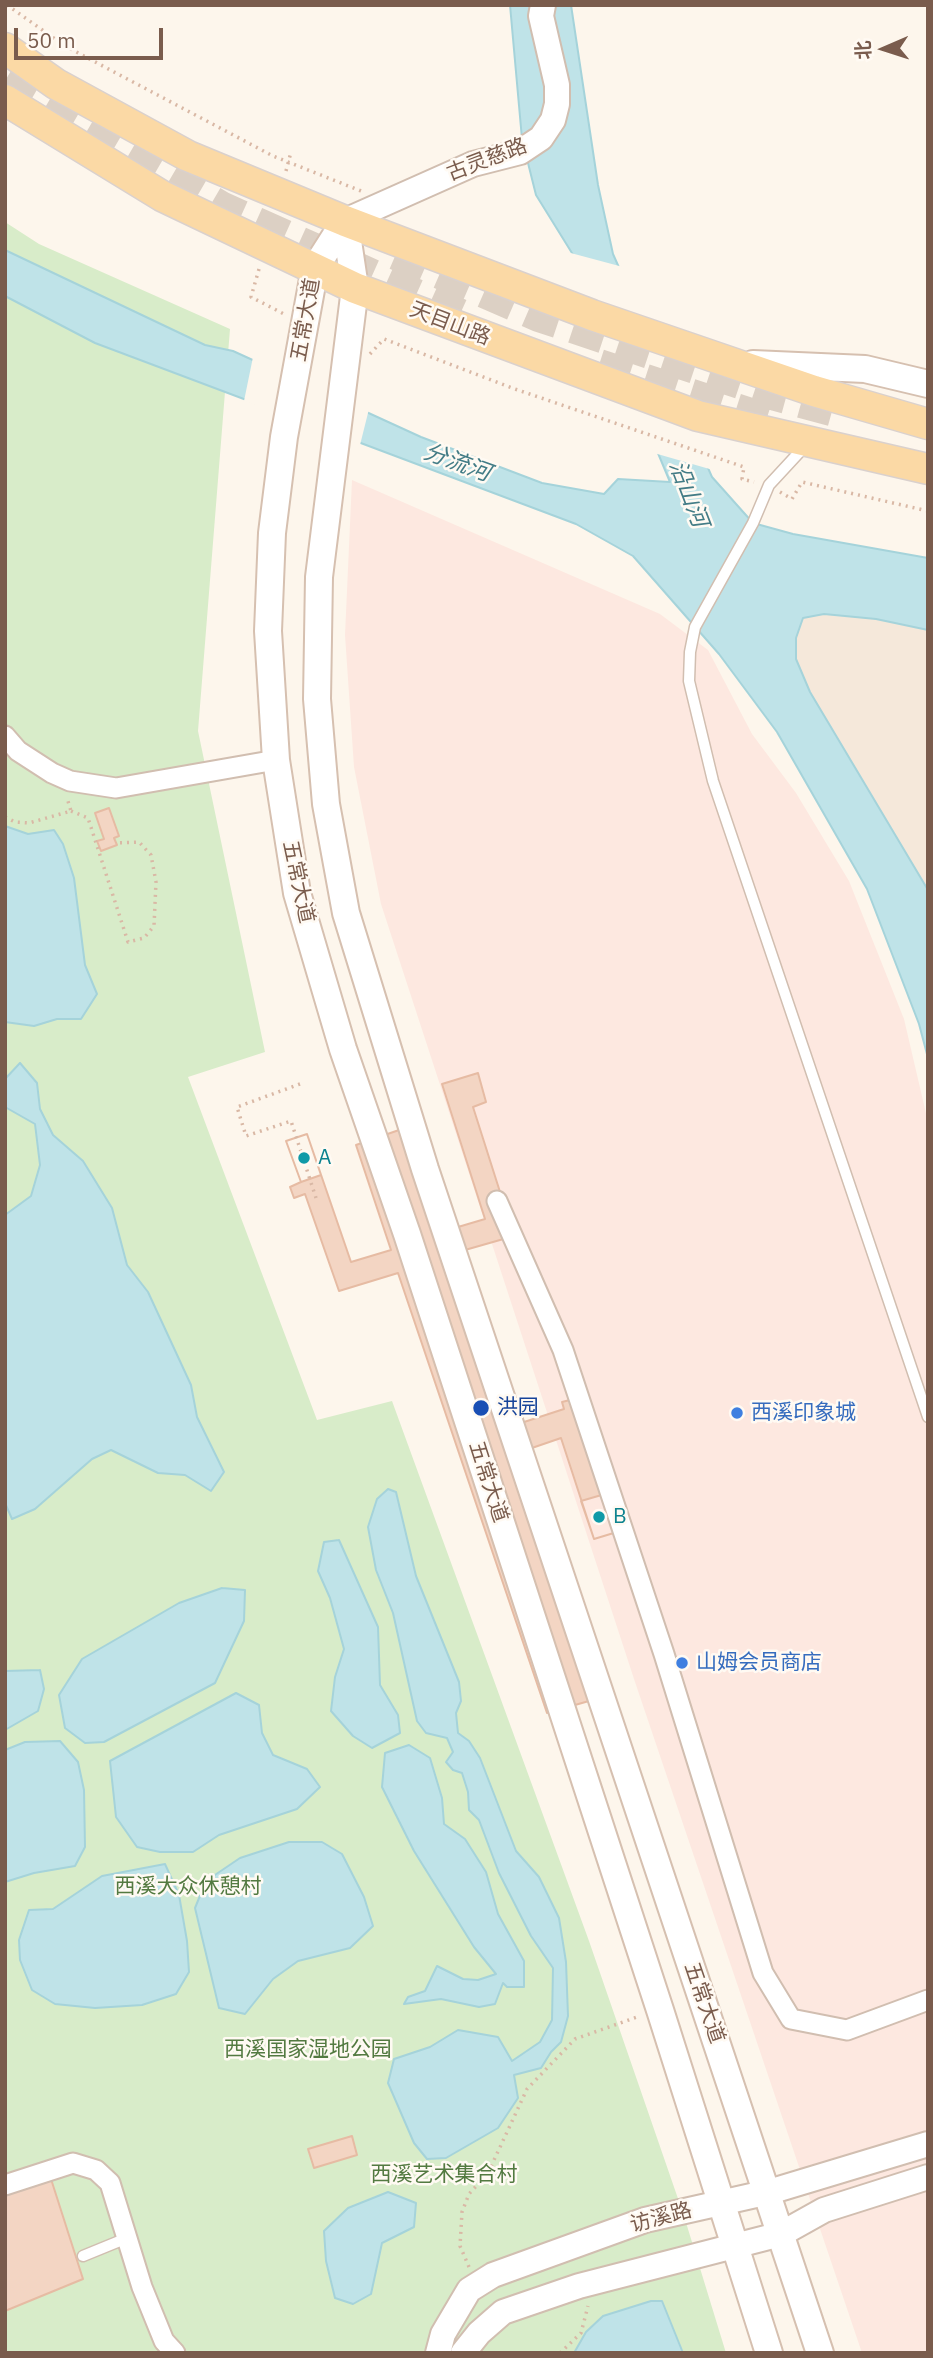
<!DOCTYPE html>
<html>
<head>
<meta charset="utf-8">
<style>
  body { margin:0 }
  #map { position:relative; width:933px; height:2358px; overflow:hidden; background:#fdf6ec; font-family:"IBM Plex Sans","Noto Sans SC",sans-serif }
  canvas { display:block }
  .frame { position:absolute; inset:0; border:7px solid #7a5c4d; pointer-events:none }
  .north { position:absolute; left:849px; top:14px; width:70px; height:70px; -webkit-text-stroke:5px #fffaf3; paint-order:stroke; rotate:267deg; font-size:19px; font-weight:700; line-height:28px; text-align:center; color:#7a5c4d }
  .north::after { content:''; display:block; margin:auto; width:24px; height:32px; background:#7a5c4d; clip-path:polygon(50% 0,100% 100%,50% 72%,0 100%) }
  .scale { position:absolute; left:14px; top:28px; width:149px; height:32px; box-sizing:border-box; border:4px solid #7a5c4d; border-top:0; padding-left:9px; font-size:21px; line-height:24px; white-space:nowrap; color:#7a5c4d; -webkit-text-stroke:5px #fffaf3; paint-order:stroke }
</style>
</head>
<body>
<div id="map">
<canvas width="933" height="2358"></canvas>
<div class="frame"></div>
<div class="north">北</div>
<div class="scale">50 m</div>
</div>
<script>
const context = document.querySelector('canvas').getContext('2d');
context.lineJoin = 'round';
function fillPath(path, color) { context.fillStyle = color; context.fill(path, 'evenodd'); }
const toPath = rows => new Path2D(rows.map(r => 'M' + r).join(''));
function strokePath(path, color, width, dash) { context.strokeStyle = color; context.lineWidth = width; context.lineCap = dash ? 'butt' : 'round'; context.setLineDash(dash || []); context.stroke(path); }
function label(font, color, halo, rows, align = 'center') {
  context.font = font + ' "IBM Plex Sans","Noto Sans SC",sans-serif'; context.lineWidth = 5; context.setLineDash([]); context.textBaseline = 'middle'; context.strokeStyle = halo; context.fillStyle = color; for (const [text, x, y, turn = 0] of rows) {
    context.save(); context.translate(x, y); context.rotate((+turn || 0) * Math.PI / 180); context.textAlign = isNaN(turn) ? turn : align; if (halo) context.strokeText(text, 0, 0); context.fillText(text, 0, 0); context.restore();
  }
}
fillPath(toPath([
  [786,577,928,604,928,941,766,631]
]), '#f5e8da');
fillPath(toPath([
  [352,480,660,614,708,650,752,734,796,793,849,881,904,1019,928,1122,928,2353,862,2353,634,1679,381,904,354,767,345,635]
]), '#fde8e0');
fillPath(toPath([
  [5,222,39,244,230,329,198,731,265,1052,188,1077,317,1420,392,1401,589,1941,684,2216,726,2353,5,2353]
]), '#d8ecc9');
const water = toPath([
  [510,5,571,5,598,185,613,254,712,477,753,523,793,534,928,558,928,630,876,619,824,614,803,618,796,638,796,659,810,692,928,890,928,1058,919,1024,867,889,777,732,719,654,633,556,576,524,95,343,5,296,5,250,205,345,233,351,421,437,542,483,604,494,618,479,670,482,580,266,536,195,522,139,510,5],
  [5,826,28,834,54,830,63,844,74,878,85,965,97,994,81,1019,57,1019,34,1026,5,1022,5,826],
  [20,1063,37,1083,40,1109,53,1135,83,1161,112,1208,127,1265,148,1292,191,1385,197,1417,224,1472,211,1491,185,1475,158,1473,111,1450,92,1459,35,1509,12,1519,5,1503,5,1215,31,1196,40,1165,35,1124,5,1107,5,1079,20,1063],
  [388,1489,396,1492,416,1576,459,1682,461,1701,456,1713,458,1733,469,1741,480,1758,516,1851,539,1877,559,1918,566,1962,568,2016,561,2042,551,2052,541,2068,514,2075,518,2098,498,2128,446,2158,427,2159,414,2143,388,2083,394,2059,430,2047,458,2030,498,2037,512,2061,540,2042,552,2020,553,1968,531,1936,499,1873,479,1820,469,1810,468,1792,462,1773,453,1770,446,1762,453,1752,447,1738,426,1733,417,1721,393,1613,376,1570,368,1527,377,1499,388,1489],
  [339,1540,378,1627,380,1685,398,1715,400,1733,372,1748,353,1736,331,1711,335,1677,344,1649,330,1598,318,1571,324,1542,339,1540],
  [222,1588,245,1590,244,1621,215,1683,104,1742,85,1743,65,1728,59,1695,82,1659,179,1603,222,1588],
  [40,1670,44,1689,38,1711,5,1730,5,1671,40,1670],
  [236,1693,259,1705,262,1733,273,1755,307,1769,320,1787,297,1809,219,1835,193,1852,160,1852,137,1847,116,1817,110,1761,236,1693],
  [60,1741,78,1762,84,1790,85,1847,75,1866,34,1873,5,1882,5,1750,25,1742,60,1741],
  [409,1745,430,1758,442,1798,444,1824,465,1839,486,1872,498,1914,524,1961,524,1987,507,1987,503,1983,495,2004,479,2007,441,1999,404,2004,408,1997,425,1991,437,1966,463,1979,478,1980,496,1974,474,1947,414,1851,382,1787,385,1753,409,1745],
  [289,1842,322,1842,342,1854,364,1897,373,1926,350,1948,298,1961,273,1979,245,2014,219,2008,195,1908,206,1881,240,1858,289,1842],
  [165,1864,179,1895,187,1941,189,1972,176,1994,142,2005,95,2008,55,2004,32,1990,20,1960,19,1940,29,1910,53,1909,102,1876,165,1864],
  [388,2192,416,2203,414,2227,382,2243,371,2294,353,2304,335,2298,326,2261,324,2231,348,2208,388,2192],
  [651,2301,662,2301,683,2353,574,2353,586,2332,603,2316,651,2301]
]);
fillPath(water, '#bfe3e8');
strokePath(water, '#a5d3da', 2);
fillPath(toPath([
  [567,252,623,267,713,470,654,453,577,267],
  [253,357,369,409,360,445,244,401]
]), '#fdf6ec');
const building = toPath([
  [109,808,119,836,114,838,117,845,101,851,97,841,104,839,95,813,109,808],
  [478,1073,486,1102,473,1107,514,1236,465,1250,521,1423,564,1409,562,1402,574,1399,617,1532,594,1539,561,1438,529,1449,610,1695,547,1713,398,1273,339,1291,305,1194,294,1198,290,1187,301,1182,286,1141,307,1134,351,1262,391,1250,356,1145,422,1122,458,1227,485,1219,442,1084,478,1073],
  [307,1134,321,1175,301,1182,286,1141,307,1134],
  [605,1494,617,1532,594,1539,581,1501,605,1494],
  [352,2136,357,2155,314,2168,308,2149,352,2136],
  [51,2179,83,2279,5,2311,5,2195,51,2179]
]);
fillPath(building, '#f3d5c3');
strokePath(building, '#e6bba3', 2);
strokePath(toPath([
  [5,81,221,207,461,315],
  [396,254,539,316,776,395,838,412],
  [599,365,769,420]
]), '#dcd0c4', 32, [32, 16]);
const service = toPath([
  [806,445,769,485,753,523,695,627,690,652,689,681,713,781,928,1417],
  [83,2256,127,2238]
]);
const minor = toPath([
  [5,736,18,751,52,773,70,781,116,788,276,760],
  [497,1201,563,1350,664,1654,763,1973,791,2019,847,2030,928,2000],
  [5,2185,73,2163,96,2170,110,2183,142,2287,164,2341,175,2353]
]);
const tertiary = toPath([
  [345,221,473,164,520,152,541,138,553,120,557,104,557,85,541,16,543,5],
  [438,2353,443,2334,469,2290,493,2275,645,2220,769,2192,928,2144],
  [463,2353,479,2333,503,2312,579,2286,781,2234,824,2210,928,2177]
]);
const secondary = toPath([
  [345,221,315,268,284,437,272,533,268,631,276,760,297,893,343,1049,407,1234,660,2010,769,2353],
  [345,221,355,288,319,577,317,699,326,804,346,913,425,1169,820,2353],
  [753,364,865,369,928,384]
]);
const primary = toPath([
  [5,48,56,84,188,156,345,221,592,315,814,391,928,424],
  [5,100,162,196,355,288,698,416,928,469]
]);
strokePath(service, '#d1beb0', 13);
strokePath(minor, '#d1beb0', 23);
strokePath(tertiary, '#d1beb0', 28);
strokePath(secondary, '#d6c0b0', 30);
strokePath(primary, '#dad1cd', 33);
strokePath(toPath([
  [7,5,65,46,273,156,361,191],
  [286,171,291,152],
  [259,269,251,297,284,314],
  [370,354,384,339,512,388,744,467,742,479,754,482],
  [780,492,792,499,802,482,928,511],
  [71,811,88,818,128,942,144,938,154,926,156,882,151,855,139,842,116,843],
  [5,817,15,822,29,823,71,811,67,798],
  [300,1084,237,1107,246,1136,291,1121,316,1198],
  [469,2267,460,2246,462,2212,469,2194,488,2173,527,2089,575,2039,640,2016],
  [560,2353,581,2333,588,2306]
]), '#d9b8a5', 3.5, [2, 5]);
strokePath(service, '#fff', 10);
strokePath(minor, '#fff', 19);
strokePath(tertiary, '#fff', 24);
strokePath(secondary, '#fff', 26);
strokePath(primary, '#fbd9a5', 30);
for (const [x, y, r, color] of [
  [304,1158,7,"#0f9aa8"],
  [481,1408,9,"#1a4fb4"],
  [737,1413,7,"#3f7fe0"],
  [599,1517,7,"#0f9aa8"],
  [682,1663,7,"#3f7fe0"]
]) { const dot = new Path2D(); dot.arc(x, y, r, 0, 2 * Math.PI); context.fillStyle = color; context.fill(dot); strokePath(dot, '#fffaf3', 2.5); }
label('21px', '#7a5c4d', '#fffaf3', [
  ["古灵慈路",487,160,-21],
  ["五常大道",306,320,-80],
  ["天目山路",450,324,21],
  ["五常大道",298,882,78],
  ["五常大道",488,1482,72],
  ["五常大道",704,2003,71],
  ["访溪路",661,2218,-15]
]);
label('21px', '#0d838f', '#fffaf3', [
  ["A",318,1158],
  ["B",613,1517]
], 'left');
label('21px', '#164399', '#fffaf3', [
  ["洪园",497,1408]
], 'left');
label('21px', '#366cbe', '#fffaf3', [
  ["西溪印象城",751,1413],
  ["山姆会员商店",696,1663]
], 'left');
label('21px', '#537a41', '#fffaf3', [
  ["西溪大众休憩村",188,1887],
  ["西溪国家湿地公园",308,2050],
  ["西溪艺术集合村",444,2175]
]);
label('italic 23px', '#437c86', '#fffaf3', [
  ["分流河",457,463,20],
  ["沿山河",688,494,69]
]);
</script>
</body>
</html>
